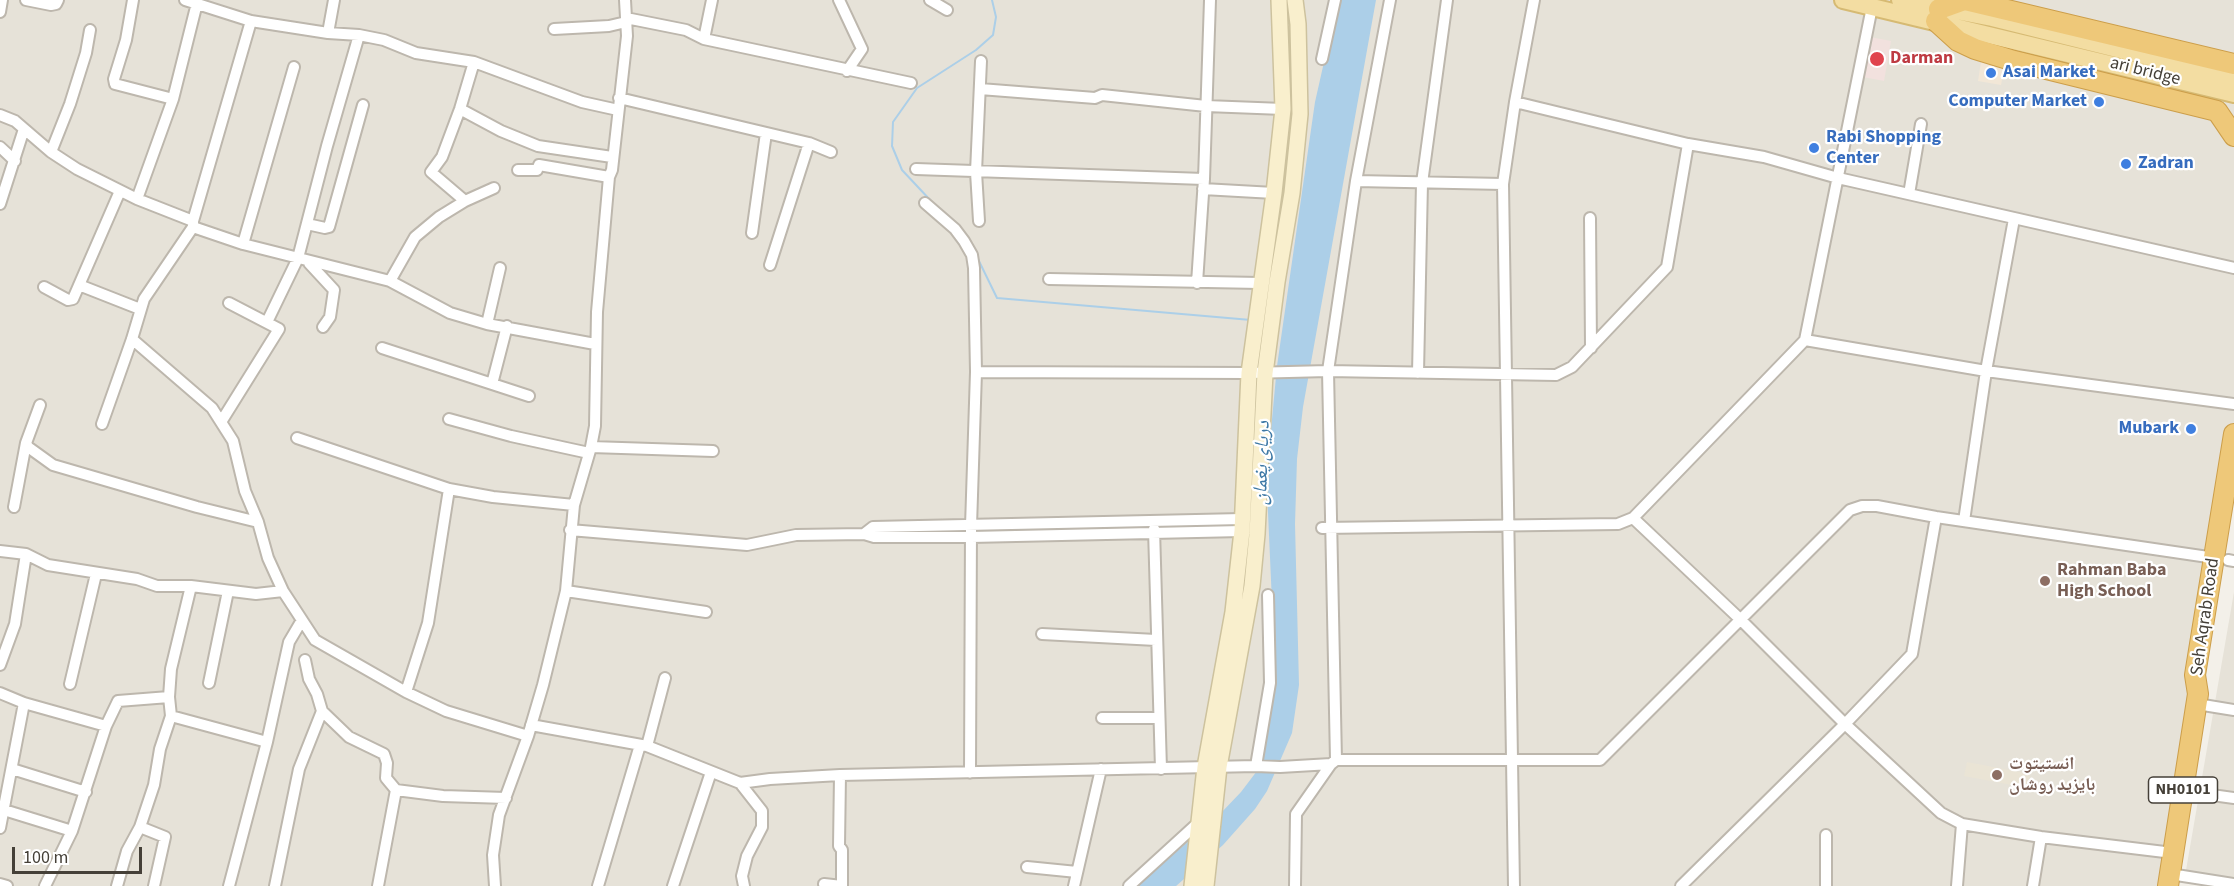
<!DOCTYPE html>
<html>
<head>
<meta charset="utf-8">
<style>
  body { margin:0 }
  #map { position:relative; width:2234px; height:886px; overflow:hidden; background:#f3f0e9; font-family:"Source Sans 3",sans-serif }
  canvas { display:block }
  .scale { position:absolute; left:12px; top:847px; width:130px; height:27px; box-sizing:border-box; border:3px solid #454038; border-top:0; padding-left:8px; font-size:18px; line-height:21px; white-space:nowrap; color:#454038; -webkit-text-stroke:4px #fff; paint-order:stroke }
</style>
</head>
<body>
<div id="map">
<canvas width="2234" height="886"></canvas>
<div class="scale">100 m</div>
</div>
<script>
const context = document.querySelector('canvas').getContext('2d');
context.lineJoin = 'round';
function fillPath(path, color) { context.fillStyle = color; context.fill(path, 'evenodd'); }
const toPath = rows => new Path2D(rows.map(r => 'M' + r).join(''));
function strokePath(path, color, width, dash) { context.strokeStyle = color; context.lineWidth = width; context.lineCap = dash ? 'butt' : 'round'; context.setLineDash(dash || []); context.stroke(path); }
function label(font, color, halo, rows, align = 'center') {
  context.font = font + ' "Source Sans 3","Noto Naskh Arabic",sans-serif'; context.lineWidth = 4.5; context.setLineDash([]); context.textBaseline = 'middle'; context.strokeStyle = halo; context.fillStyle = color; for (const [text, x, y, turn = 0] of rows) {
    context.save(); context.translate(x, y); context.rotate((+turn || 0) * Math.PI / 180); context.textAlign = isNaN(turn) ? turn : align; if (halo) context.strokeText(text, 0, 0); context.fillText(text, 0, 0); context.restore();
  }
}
fillPath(toPath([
  [0,0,2234,0,2234,497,2167,886,0,886],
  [2234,592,2234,885,2185,876]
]), '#e6e2d8');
fillPath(toPath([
  [1981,62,2005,66,2001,85,1978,81]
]), '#f2e7d7');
fillPath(toPath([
  [1967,762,2030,774,2028,788,1964,776]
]), '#eae4d5');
fillPath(toPath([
  [1870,37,1891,41,1884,81,1863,77]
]), '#f2e1de');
fillPath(toPath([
  [1338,0,1376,0,1303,407,1297,459,1295,524,1299,685,1292,733,1267,791,1255,809,1223,845,1176,886,1137,886,1221,813,1241,792,1260,767,1272,705,1275,670,1267,490,1268,462,1277,366,1315,102]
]), '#accfe8');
strokePath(toPath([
  [932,202,902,170,892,146,893,122,917,88,976,50,993,35,996,17,992,0],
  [977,257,997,298,1251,320]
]), '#accfe8', 2);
const street = toPath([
  [26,0,51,5,56,4,58,0],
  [133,0,126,40,114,79,115,84,173,99],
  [185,0,251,21,328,33,359,35,384,40,416,53,474,62,582,102,618,110],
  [839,0,862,49,847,71],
  [930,0,947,10],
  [0,12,2,0],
  [626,18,686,30,704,39,911,83],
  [554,29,609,26,626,22],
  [328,33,334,0],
  [704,39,712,0],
  [1322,59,1335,0],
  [980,89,1095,98,1102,95,1206,106,1283,109],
  [619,98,809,143,831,152],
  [1515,102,1688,144,1764,157,1838,178,2234,268],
  [460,109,501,131,538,146,612,157],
  [0,115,15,121,51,152,77,169,137,199,193,221,193,227,243,244,390,281,450,313,487,324,595,344],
  [0,147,15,161],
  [51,152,70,104,86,53,90,30],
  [916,169,1204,179],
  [518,170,537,170,539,165,609,177],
  [1356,181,1503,184],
  [1203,189,1274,193],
  [1909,194,1921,124],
  [137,199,173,99,197,3],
  [465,201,431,172,442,157,460,109,474,62],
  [925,203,955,229,964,241,972,255,974,268,976,372,971,526,970,773],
  [0,204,24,129],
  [1590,218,1591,348],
  [193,221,251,21],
  [979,221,976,172,981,61],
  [307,224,325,228,329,227,363,105],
  [752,233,766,133],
  [243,244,294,67],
  [309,263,334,290,330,317,323,327],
  [770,265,809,143],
  [1049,279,1260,283],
  [390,281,415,237,439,217,465,201,494,188],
  [1197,283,1204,179,1210,0],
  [79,285,140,309],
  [44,287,68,300,73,299,120,191],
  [267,322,298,258,327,146,359,35],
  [487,324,500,268],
  [132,339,212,408,233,441,245,491,258,522,268,558,283,591,315,640,406,692,446,711,528,736],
  [1805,340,1986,371,2234,404],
  [382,348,529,396],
  [976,372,1249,373,1328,371,1556,375,1572,367,1667,267,1688,144],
  [1418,373,1422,183,1447,0],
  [492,384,507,326],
  [449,419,511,436,589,453],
  [221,422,279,329,229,303],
  [102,424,132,339,144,299,193,227],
  [297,438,449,489,493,497,574,505],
  [26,443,28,447,53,465,197,507,258,522],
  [591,447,713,451],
  [14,507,26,443,40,405],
  [1633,518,1741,620,1845,724,1941,813,1962,824,2041,837,2173,853],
  [1964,521,1986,371,2014,219],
  [1322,528,1618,524,1633,518,1805,340,1872,7],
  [1154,529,1161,769],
  [570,530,747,545,796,535,864,534,874,537,971,537,1242,531],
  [864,534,873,527,1242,519],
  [0,551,26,554,48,565,137,579,157,586,191,586,256,594,283,591],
  [2228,560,2234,561],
  [566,591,706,612],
  [1042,634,1156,640],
  [305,660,309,679,317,694,322,711,349,737,384,754,387,763,386,778,396,790,443,796,506,798],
  [0,665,15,624,26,554],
  [209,683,228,591],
  [70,684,96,574],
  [406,692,428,623,449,489],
  [0,693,24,703,106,726],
  [2197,704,2234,710],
  [171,716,267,742],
  [1102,718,1159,718],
  [531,725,647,746,740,783,770,779,840,775,1256,766,1280,767,1331,764,1336,760,1600,760,1850,510,1862,506,1877,506,1936,517,2215,558],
  [647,746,665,678],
  [1336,760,1328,371,1356,181,1390,0],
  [1256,766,1270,683,1268,595],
  [12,769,86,792],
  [840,775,839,846,842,850,842,886],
  [740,783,762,811,762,827,747,856,742,876,744,886],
  [2183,791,2234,798],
  [4,810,72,831],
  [140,827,165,837,154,886],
  [0,828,24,703],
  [1027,867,1077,872],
  [2170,874,2234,884],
  [0,884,7,886],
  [824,884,842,886],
  [45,886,72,831,106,726,118,701,169,697],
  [117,886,127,851,140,827,154,785,160,749,171,716,169,697,171,669,191,586],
  [229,886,267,742,289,642,302,620],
  [275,886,299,769,322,711],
  [378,886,396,790],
  [495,886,493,855,499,815,528,736,543,685,566,591,574,505,591,447,595,426,597,312,609,177,612,170,627,36,625,0],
  [598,886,640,745],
  [673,886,711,772],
  [1074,886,1101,769],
  [1129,886,1198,823],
  [1295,886,1296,814,1331,764],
  [1514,886,1503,184,1515,102,1534,0],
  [1681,886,1845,724,1912,654,1936,517],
  [1826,886,1826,835],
  [1957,886,1962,824],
  [2033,886,2041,837]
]);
const secondary = toPath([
  [1192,886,1205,767,1233,612,1242,531,1249,373,1274,193,1283,109,1279,0],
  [1206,886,1219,767,1252,586,1257,534,1265,373,1277,282,1292,193,1300,114,1298,24,1295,0]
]);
const primary = toPath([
  [1843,0,2234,94],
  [1900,0,1992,18,2234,78]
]);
const highway = toPath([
  [1965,0,2234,64],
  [1939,9,1964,0],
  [1936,21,1958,41,1975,49,2014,61,2217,111,2234,136],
  [2168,886,2198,694,2195,675,2234,434]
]);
strokePath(street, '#bdb7ad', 14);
strokePath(secondary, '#cdc29e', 18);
strokePath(primary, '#d6ba73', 20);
strokePath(highway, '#cc9e4a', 22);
strokePath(street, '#fff', 10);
strokePath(secondary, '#f9efcd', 15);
strokePath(primary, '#f3dda2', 16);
strokePath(highway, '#eec879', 20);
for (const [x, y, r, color] of [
  [1877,59,8,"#e0444e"],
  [1991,73,6,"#3f7fe0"],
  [2099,102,6,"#3f7fe0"],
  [1814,148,6,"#3f7fe0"],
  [2126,164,6,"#3f7fe0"],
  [2191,429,6,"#3f7fe0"],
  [2045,581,6,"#8d6e63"],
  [1997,775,6,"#8d6e63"]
]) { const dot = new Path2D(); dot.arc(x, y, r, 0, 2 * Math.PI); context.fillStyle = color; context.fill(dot); strokePath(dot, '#fff', 2); }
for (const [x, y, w] of [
  [2183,790,69]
]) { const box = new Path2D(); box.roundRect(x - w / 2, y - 13, w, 26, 4.5); context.fillStyle = '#fff'; context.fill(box); strokePath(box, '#454038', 1.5); }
label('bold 16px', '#454038', null, [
  ["NH0101",2183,790]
]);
label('bold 18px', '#be3a42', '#fff', [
  ["Darman",1890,59]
], 'left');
label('18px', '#454038', '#fff', [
  ["ari bridge",2145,72,14],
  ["Seh Aqrab Road",2206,617,-82]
]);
label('bold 18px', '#366cbe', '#fff', [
  ["Asai Market",2003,73],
  ["Computer Market",2087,102,"right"],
  ["Rabi Shopping",1826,138],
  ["Center",1826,159],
  ["Zadran",2138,164],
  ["Mubark",2179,429,"right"]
], 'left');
label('bold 18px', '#785e54', '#fff', [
  ["Rahman Baba",2057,571],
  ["High School",2057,592],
  ["انستیتوت",2009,765],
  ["بایزید روشان",2009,786]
], 'left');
label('italic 20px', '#3d78a5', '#fff', [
  ["دریای پغمان",1263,463,-88]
]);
</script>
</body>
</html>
